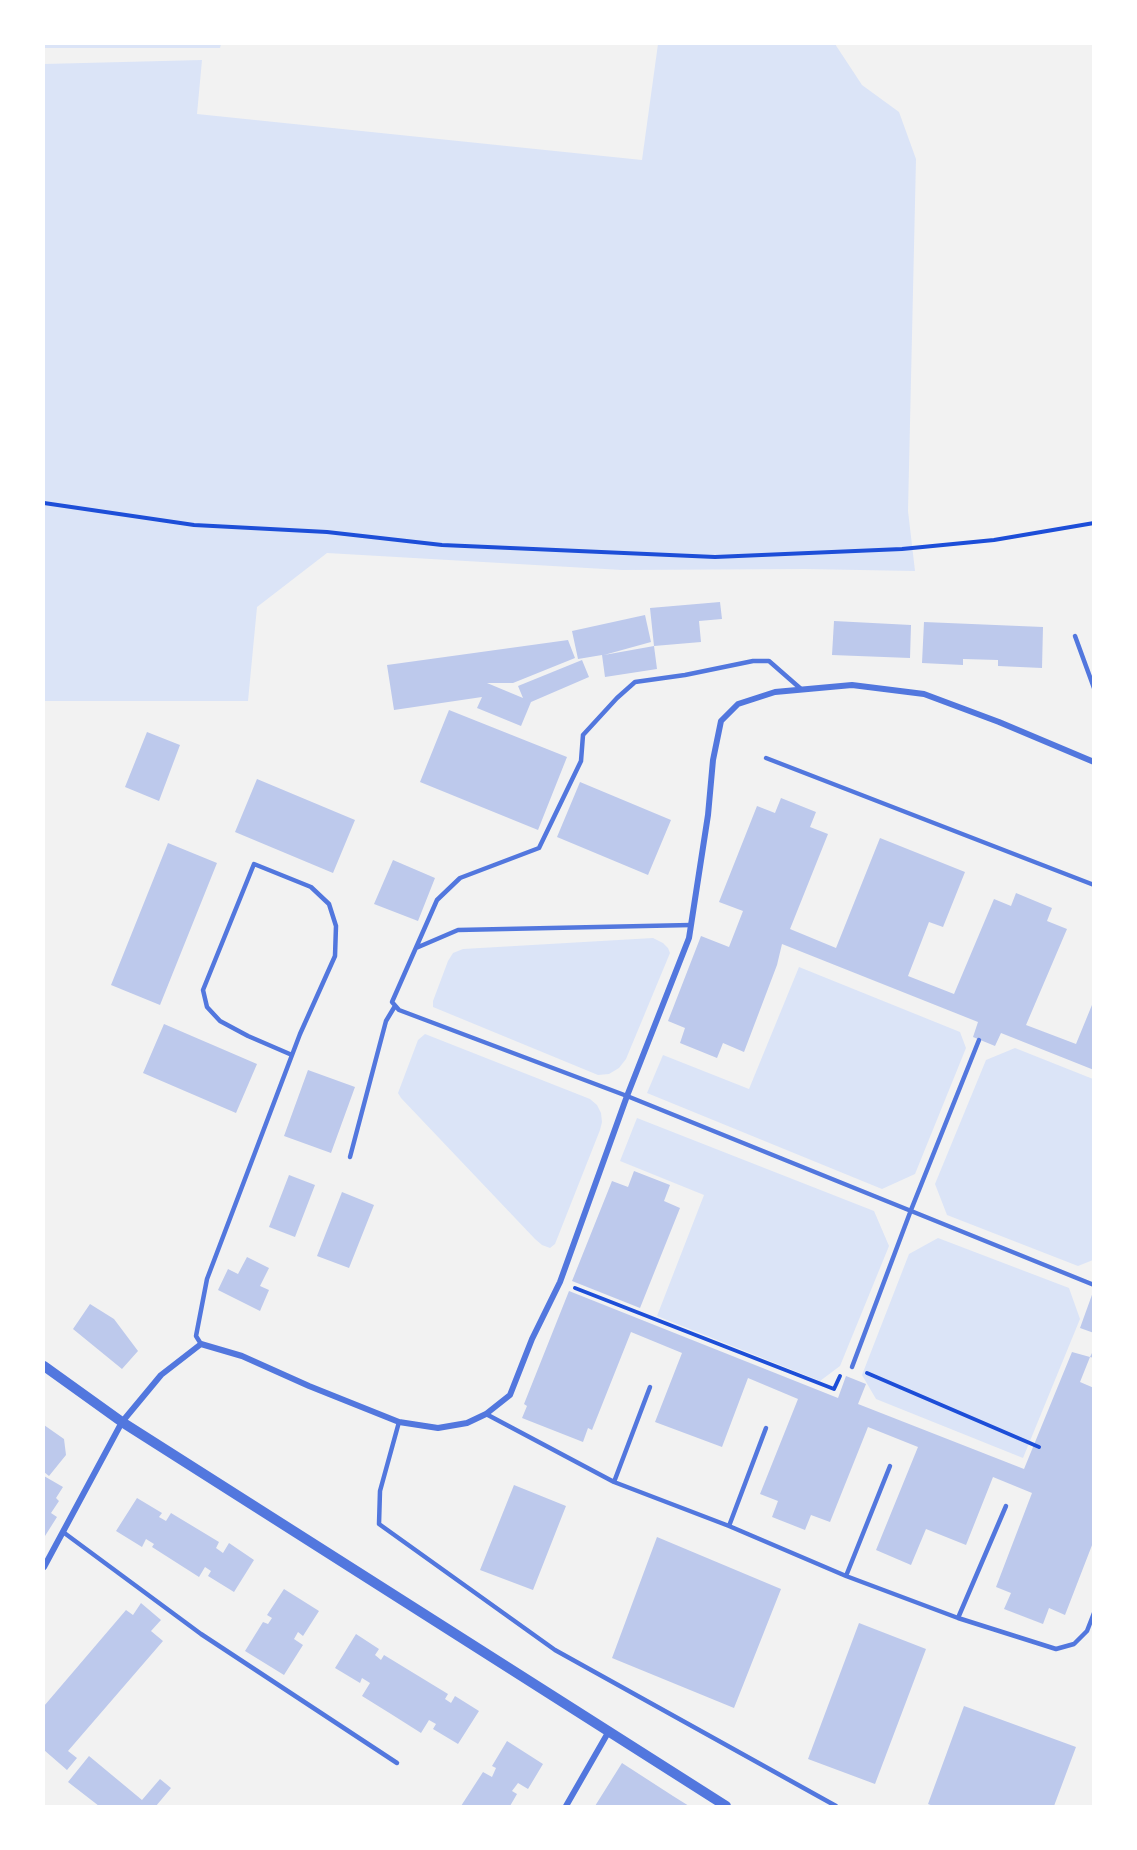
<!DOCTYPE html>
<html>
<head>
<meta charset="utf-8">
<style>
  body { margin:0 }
  #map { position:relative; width:1137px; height:1850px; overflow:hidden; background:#f2f2f2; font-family:Roboto,sans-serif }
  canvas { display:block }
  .frame { position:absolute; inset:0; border:45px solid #fff; pointer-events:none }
</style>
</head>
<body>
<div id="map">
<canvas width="1137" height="1850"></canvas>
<div class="frame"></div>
</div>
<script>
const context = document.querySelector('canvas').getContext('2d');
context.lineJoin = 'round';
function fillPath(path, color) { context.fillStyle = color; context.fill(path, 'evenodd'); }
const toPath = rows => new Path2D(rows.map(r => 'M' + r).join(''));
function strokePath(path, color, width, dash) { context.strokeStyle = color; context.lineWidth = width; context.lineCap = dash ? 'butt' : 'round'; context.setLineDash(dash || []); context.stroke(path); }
fillPath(toPath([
  [44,44,221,44,220,48,44,48],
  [658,44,835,44,862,85,899,112,916,159,908,511,915,571,805,569,622,570,327,553,257,607,248,701,44,701,44,64,202,60,197,114,642,160],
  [653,938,663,943,668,948,670,953,626,1059,619,1068,609,1074,598,1075,433,1007,433,1001,448,961,453,953,463,949],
  [799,967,960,1032,966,1048,915,1174,882,1189,647,1093,663,1055,749,1089],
  [425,1034,590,1099,597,1105,601,1113,602,1122,600,1130,555,1244,550,1248,542,1245,535,1239,401,1098,398,1093,418,1040],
  [1015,1048,1093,1079,1093,1260,1078,1266,947,1215,935,1184,986,1060],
  [637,1118,874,1211,889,1246,840,1366,820,1381,657,1316,704,1195,620,1161],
  [938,1238,1069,1288,1080,1319,1023,1458,876,1399,862,1375,909,1254]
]), '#dbe4f7');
fillPath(toPath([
  [720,602,722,619,699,621,701,642,654,646,650,608],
  [645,615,651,642,604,655,654,646,657,669,605,677,602,655,578,659,572,631],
  [834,621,911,625,910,658,832,655],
  [924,622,1043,627,1042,668,998,666,998,660,963,659,963,665,922,663],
  [568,640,575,658,513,683,487,683,523,698,518,686,582,660,589,677,531,702,521,726,477,708,482,697,394,710,387,665],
  [449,710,567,757,538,830,420,782],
  [147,732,180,745,159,801,125,787],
  [257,779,355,820,333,873,235,832],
  [580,782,671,820,648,875,557,837],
  [781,798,816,812,810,827,828,834,790,929,836,948,880,838,965,872,943,927,929,922,908,976,954,994,994,899,1011,906,1016,893,1052,908,1047,921,1067,929,1026,1025,1076,1044,1094,1000,1094,1070,1001,1033,995,1046,973,1037,978,1022,782,944,777,965,744,1052,723,1043,717,1058,680,1043,685,1028,668,1021,701,936,729,947,743,911,719,902,757,806,775,813],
  [168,843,217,863,160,1005,111,985],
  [393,860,435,878,418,921,374,904],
  [164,1024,257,1064,236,1113,143,1073],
  [308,1070,355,1087,331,1153,284,1136],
  [634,1171,670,1185,664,1201,680,1208,640,1308,572,1281,612,1181,628,1187],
  [289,1175,315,1185,295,1237,269,1227],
  [342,1192,374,1205,349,1268,317,1256],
  [247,1257,269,1268,260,1286,269,1290,260,1311,218,1290,228,1269,238,1274],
  [569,1291,838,1398,846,1376,866,1384,858,1404,1024,1469,1072,1352,1090,1357,1094,1349,1094,1358,1090,1357,1080,1382,1094,1388,1094,1540,1065,1615,1049,1608,1043,1624,1004,1609,1011,1593,996,1587,1032,1493,993,1477,966,1545,926,1529,911,1565,876,1550,918,1447,868,1427,830,1522,811,1515,805,1530,772,1517,778,1501,760,1494,798,1399,748,1378,722,1447,655,1422,682,1353,631,1332,592,1430,588,1428,583,1442,522,1418,527,1406,524,1404],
  [1093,1292,1094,1292,1094,1333,1080,1328],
  [90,1304,114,1319,138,1351,122,1369,73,1329],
  [44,1425,64,1439,66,1455,49,1476,44,1472],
  [44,1476,63,1487,56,1498,59,1501,51,1513,57,1517,45,1536,44,1535],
  [514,1485,566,1506,533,1590,480,1570],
  [137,1498,162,1513,159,1517,166,1521,171,1513,219,1542,216,1548,223,1553,229,1543,254,1560,234,1592,208,1576,211,1571,205,1567,199,1577,152,1547,154,1544,146,1539,142,1547,116,1531],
  [657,1537,781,1589,734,1708,612,1658],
  [284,1589,319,1611,303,1636,298,1632,294,1639,303,1645,284,1675,245,1651,263,1622,268,1624,272,1618,267,1615],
  [141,1603,161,1620,151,1631,163,1641,68,1751,77,1758,67,1770,44,1750,44,1706,126,1610,133,1615],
  [859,1623,926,1649,875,1784,808,1759],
  [356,1634,379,1649,375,1655,381,1660,384,1655,448,1694,445,1699,451,1703,455,1696,479,1711,458,1744,433,1729,436,1724,429,1720,421,1733,391,1714,362,1696,370,1683,362,1678,360,1683,335,1668],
  [964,1706,1076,1747,1054,1806,933,1806,928,1804],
  [507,1741,543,1764,528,1789,518,1783,512,1791,517,1794,510,1806,461,1806,483,1772,492,1777,496,1768,492,1766],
  [89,1756,142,1800,160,1779,171,1788,156,1806,99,1806,68,1782],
  [622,1763,673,1796,689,1806,595,1806]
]), '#bdc9ec');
strokePath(toPath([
  [44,503,194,525,327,532,442,545,715,557,902,549,994,540,1094,523],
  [575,1288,834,1389,840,1376],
  [867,1373,1039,1447]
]), '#1d4ed8', 4);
strokePath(toPath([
  [1075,636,1094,688],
  [801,689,769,661,753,661,685,675,635,682,617,698,583,735,581,761,539,848,460,878,437,900,392,1002,399,1010,627,1096,1094,1285],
  [766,758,1094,885],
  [416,948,458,930,691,925],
  [350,1157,386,1021,395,1006],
  [201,1344,196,1336,207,1279,300,1034,335,956,336,926,329,904,311,887,254,864,203,990,207,1007,220,1021,248,1036,292,1055],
  [852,1367,911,1210,979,1040],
  [486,1414,614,1482,729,1526,846,1576,958,1618,1056,1649,1074,1644,1087,1631,1094,1613],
  [399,1422,380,1491,379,1524,555,1650,836,1806],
  [614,1482,650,1387],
  [729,1526,766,1428],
  [63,1532,201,1634,397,1763],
  [846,1576,890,1466],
  [958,1618,1006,1506]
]), '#5277de', 4.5);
strokePath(toPath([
  [44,1567,122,1422,161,1375,201,1344,242,1356,309,1386,399,1422,438,1428,467,1423,486,1414,510,1395,532,1339,560,1282,627,1096,689,938,708,815,713,760,721,721,738,704,775,692,852,685,924,694,999,722,1094,762],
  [566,1806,609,1731]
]), '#5277de', 6);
strokePath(toPath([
  [44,1366,122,1422,726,1806]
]), '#5277de', 10);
</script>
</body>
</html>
